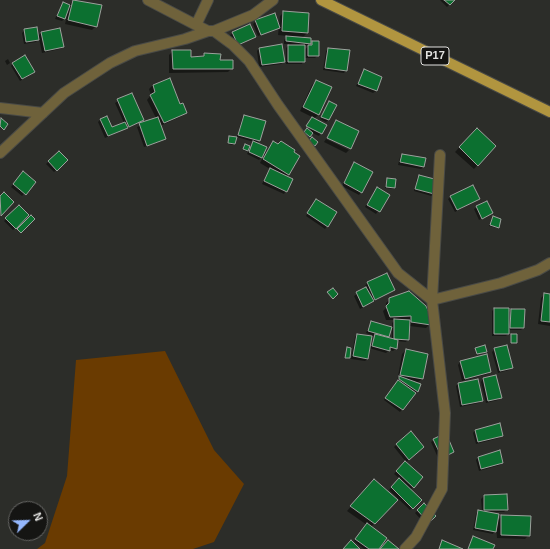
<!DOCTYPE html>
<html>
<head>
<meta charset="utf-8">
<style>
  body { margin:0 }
  #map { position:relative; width:550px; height:549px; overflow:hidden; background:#2c2d29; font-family:Arial,sans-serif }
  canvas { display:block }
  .north { position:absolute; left:8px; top:501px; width:40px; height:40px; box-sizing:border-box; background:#151513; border:1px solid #676765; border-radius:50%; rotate:67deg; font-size:11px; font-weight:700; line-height:16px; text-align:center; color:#e2e2e0 }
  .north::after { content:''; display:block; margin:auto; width:14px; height:18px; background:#94b7fd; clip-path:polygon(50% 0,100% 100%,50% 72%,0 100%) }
</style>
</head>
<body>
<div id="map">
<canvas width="550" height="549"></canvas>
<div class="north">N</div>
</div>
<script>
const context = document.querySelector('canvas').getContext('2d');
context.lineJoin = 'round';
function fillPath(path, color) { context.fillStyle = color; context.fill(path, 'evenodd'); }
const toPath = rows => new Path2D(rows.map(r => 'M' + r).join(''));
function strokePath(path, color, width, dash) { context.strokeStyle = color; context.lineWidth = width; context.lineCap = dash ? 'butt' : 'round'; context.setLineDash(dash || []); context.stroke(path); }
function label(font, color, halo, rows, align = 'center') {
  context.font = font + ' Arial,sans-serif'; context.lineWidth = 4; context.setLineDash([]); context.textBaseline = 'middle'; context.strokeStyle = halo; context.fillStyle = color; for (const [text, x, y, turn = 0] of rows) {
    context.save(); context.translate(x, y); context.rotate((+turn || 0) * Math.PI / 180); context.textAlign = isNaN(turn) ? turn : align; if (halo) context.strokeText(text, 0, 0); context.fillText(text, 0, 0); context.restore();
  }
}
fillPath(toPath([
  [165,351,214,450,244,484,214,542,193,549,37,549,45,543,67,476,76,360]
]), '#6a3b01');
fillPath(toPath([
  [73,0,101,6,96,26,92,30,65,24,67,16,62,21,55,19,61,6,63,3,69,6],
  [440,0,454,0,447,7],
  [284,12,308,14,307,33,302,38,310,39,310,45,313,42,318,55,315,58,304,58,302,64,286,64,286,48,290,44,284,44,284,40,288,36,278,35,280,16],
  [304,45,309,46,304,50],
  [256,21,279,27,258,36,253,24],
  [59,29,63,47,60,49,42,53,39,38,36,42,24,44,22,33,25,30,38,36,41,33],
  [233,33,255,37,235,47,230,35],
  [259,48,284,61,281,64,259,67,257,51],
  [328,49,346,70,344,73,323,70,326,51],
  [173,51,190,58,202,57,204,54,232,68,228,72,169,73,169,55],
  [8,59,10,63,7,65,5,61],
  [13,63,32,74,20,81,11,66],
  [364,71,376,91,373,93,356,86],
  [316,81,318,115,314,119,325,125,319,136,312,133,308,138,304,134,312,117,300,111,312,85],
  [153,85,180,106,185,112,182,116,160,126,165,138,162,141,144,147,137,127,156,118,147,100,151,95,149,89],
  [131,94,143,120,105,138,98,122,101,119,111,128,124,123,115,103],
  [329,102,328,120,326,122,320,119],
  [244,116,259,140,256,144,263,155,264,155,273,142,288,174,286,176,292,179,284,194,262,184,270,169,260,163,264,155,259,160,247,154,248,152,243,150,246,146,250,148,254,142,237,137,242,118],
  [336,121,358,131,350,149,327,137],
  [477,129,495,146,474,169,455,152],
  [229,137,235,138,233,145,228,144],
  [326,139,349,150,346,153,324,142],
  [59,152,66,160,54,172,46,164],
  [402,155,424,166,421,169,398,165,400,157],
  [352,166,361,192,359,195,342,186],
  [21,175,35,182,22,196,11,187],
  [419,176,441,182,435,197,414,191,417,178],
  [387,179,395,188,394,189,385,188],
  [375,191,389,196,376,214,365,207],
  [4,194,13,202,0,216,0,197],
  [451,197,478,199,455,212,448,199],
  [486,202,491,213,479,220,474,209],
  [314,203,327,226,325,229,306,216],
  [19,206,28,215,13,230,4,221],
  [493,217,498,228,497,228,489,226],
  [386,274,394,290,360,309,354,296,366,288,365,286,367,283],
  [545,294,550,295,550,326,538,324,541,298],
  [390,299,430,324,426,328,409,326,408,339,406,342,397,341,396,348,393,351,389,350,386,353,369,348,368,359,365,361,351,359,355,337,357,335,371,345,375,336,366,333,371,322,388,336,387,338,392,340,392,323,395,320,386,320,383,311,386,308,386,303],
  [494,309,508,313,511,310,523,328,521,330,508,330,508,334,506,336,492,336,492,311],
  [495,349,511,368,509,370,498,373,492,352],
  [406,350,426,354,422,379,417,383,420,384,418,392,414,393,400,412,384,400,397,382,402,354],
  [460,362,490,371,488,374,462,381,458,365],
  [496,376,501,397,498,400,486,403,481,382,483,379],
  [458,384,482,401,479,403,460,407,456,386],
  [475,430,502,435,499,438,476,444,473,433],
  [434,440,453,452,439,460,431,442],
  [397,444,421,449,406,462,394,447],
  [478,458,502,463,500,465,479,471,476,460],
  [405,462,422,477,410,490,420,500,410,510,389,490,400,479,394,474],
  [371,484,396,500,371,527,377,549,364,549,354,541,367,525,347,511],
  [484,496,506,496,507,509,504,512,488,512,497,521,502,516,529,535,525,539,497,538,496,525,493,534,473,530,476,514,478,511,482,512,481,499],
  [424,505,426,525,415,513]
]), '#0007');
const building = toPath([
  [73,0,102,5,97,27,68,20,73,0],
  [444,0,455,0,450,5,444,0],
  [63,2,70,5,65,19,57,16,63,2],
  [283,11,309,13,308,33,282,31,283,11],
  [275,13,280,28,261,35,255,20,275,13],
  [250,24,256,37,238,45,232,32,250,24],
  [37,27,39,40,26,42,24,29,37,27],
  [60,28,64,47,45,51,41,32,60,28],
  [286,36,311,38,311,44,286,41,286,36],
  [312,41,319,41,319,56,308,56,308,45,312,45,312,41],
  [282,44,285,62,262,65,259,48,282,44],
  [288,45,305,45,305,62,288,62,288,45],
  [328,48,350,50,347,71,325,68,328,48],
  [172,50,191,50,191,57,204,56,204,53,221,54,220,60,233,60,233,69,173,69,172,50],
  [25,55,35,72,22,79,12,63,25,55],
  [364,69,382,77,377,91,358,84,364,69],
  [170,78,180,104,183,103,187,113,164,123,150,95,155,92,153,85,170,78],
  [316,80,332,87,319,115,303,107,316,80],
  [132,93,144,120,129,127,117,99,132,93],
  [329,101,337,105,329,120,321,117,329,101],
  [244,115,266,121,260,141,238,135,244,115],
  [107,116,112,127,125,122,128,128,108,136,100,119,107,116],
  [158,117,166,139,147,146,139,123,158,117],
  [312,117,327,125,322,134,306,126,312,117],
  [1,118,8,124,4,130,0,126,1,118],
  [336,120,359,131,351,149,327,138,336,120],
  [307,128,313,133,310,137,304,132,307,128],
  [477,128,496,146,478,166,459,147,477,128],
  [229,136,237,137,235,144,228,143,229,136],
  [312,137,318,142,315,146,308,142,312,137],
  [253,141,267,147,262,158,249,152,253,141],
  [273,141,278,144,281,141,295,150,294,152,300,156,289,175,263,159,273,141],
  [245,144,250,146,248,151,243,149,245,144],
  [59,151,68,160,57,171,48,161,59,151],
  [402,154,426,158,424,167,400,162,402,154],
  [354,162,373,172,362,193,344,183,354,162],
  [270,168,293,179,287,192,264,181,270,168],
  [23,171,36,182,26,195,13,184,23,171],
  [419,175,442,181,438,195,415,189,419,175],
  [387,178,396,179,395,188,386,187,387,178],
  [473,185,480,199,457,210,450,196,473,185],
  [377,187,390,195,380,212,367,205,377,187],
  [4,192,14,202,1,216,0,196,4,192],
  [316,199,337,212,328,227,307,213,316,199],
  [487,201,493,213,482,219,476,206,487,201],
  [19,205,29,215,16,229,5,218,19,205],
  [31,215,35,219,21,233,17,229,31,215],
  [493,216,501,219,499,228,490,225,493,216],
  [387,273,395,290,375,300,367,282,387,273],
  [366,287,374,301,363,307,356,292,366,287],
  [333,288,338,294,333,299,327,292,333,288],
  [409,291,426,306,432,319,431,325,411,322,411,316,390,317,386,306,389,303,389,298,409,291],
  [544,293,550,294,550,322,541,321,544,293],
  [494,308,509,308,509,334,494,334,494,308],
  [511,309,525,309,524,328,510,328,511,309],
  [394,319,410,320,409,340,394,339,394,319],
  [371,321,392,327,389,337,368,331,371,321],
  [357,334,372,336,368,359,353,356,357,334],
  [375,334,398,340,397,349,390,347,390,351,372,346,375,334],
  [511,334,517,334,517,343,511,343,511,334],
  [485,345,487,352,477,354,475,348,485,345],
  [507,345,513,368,500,371,494,348,507,345],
  [347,347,351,348,350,358,345,358,347,347],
  [406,349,428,354,423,379,400,375,406,349],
  [487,354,491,372,465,379,460,361,487,354],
  [496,375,502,398,488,401,483,378,496,375],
  [399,376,421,384,418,392,399,379,399,376],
  [478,379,483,401,462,405,458,383,478,379],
  [398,380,416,393,403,410,385,398,398,380],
  [500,423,503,436,478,442,475,430,500,423],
  [411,431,424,447,409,460,396,444,411,431],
  [446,433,454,452,442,458,433,439,446,433],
  [500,450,503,463,481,469,478,457,500,450],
  [405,461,423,477,414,488,396,471,405,461],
  [399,478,422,500,413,509,391,487,399,478],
  [374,479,398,500,375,524,350,506,374,479],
  [507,494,508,510,484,510,484,495,507,494],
  [424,503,436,516,429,523,417,510,424,503],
  [478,510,499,514,496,532,475,528,478,510],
  [501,515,531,516,530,536,501,535,501,515],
  [367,523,387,538,379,549,369,549,355,539,367,523],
  [473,536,495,545,493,549,468,549,473,536],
  [351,540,360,549,343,549,351,540],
  [388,540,399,549,380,549,388,540],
  [442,540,463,549,439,549,442,540]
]);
fillPath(building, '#0c7030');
strokePath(building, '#9da19d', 1);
const street = toPath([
  [148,0,196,25,208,31,214,31,233,45,249,61,278,105,398,273,432,300,501,283,538,270,550,263],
  [196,25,208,0],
  [214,31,253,15,273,0],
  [0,108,43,113],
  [0,153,64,93,110,63,135,51,185,39,208,31],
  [405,549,416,537,442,489,445,413,432,300,440,155]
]);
const primary = toPath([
  [321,0,550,112]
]);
strokePath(street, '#494a46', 12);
strokePath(primary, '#494a46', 12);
strokePath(street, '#6f623b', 10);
strokePath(primary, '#b1953f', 10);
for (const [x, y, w] of [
  [435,56,28]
]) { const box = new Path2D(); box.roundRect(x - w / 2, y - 9, w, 18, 3); context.fillStyle = '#151513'; context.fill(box); strokePath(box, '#e2e2e0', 1); }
label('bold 11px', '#e2e2e0', null, [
  ["P17",435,56]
]);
</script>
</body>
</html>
